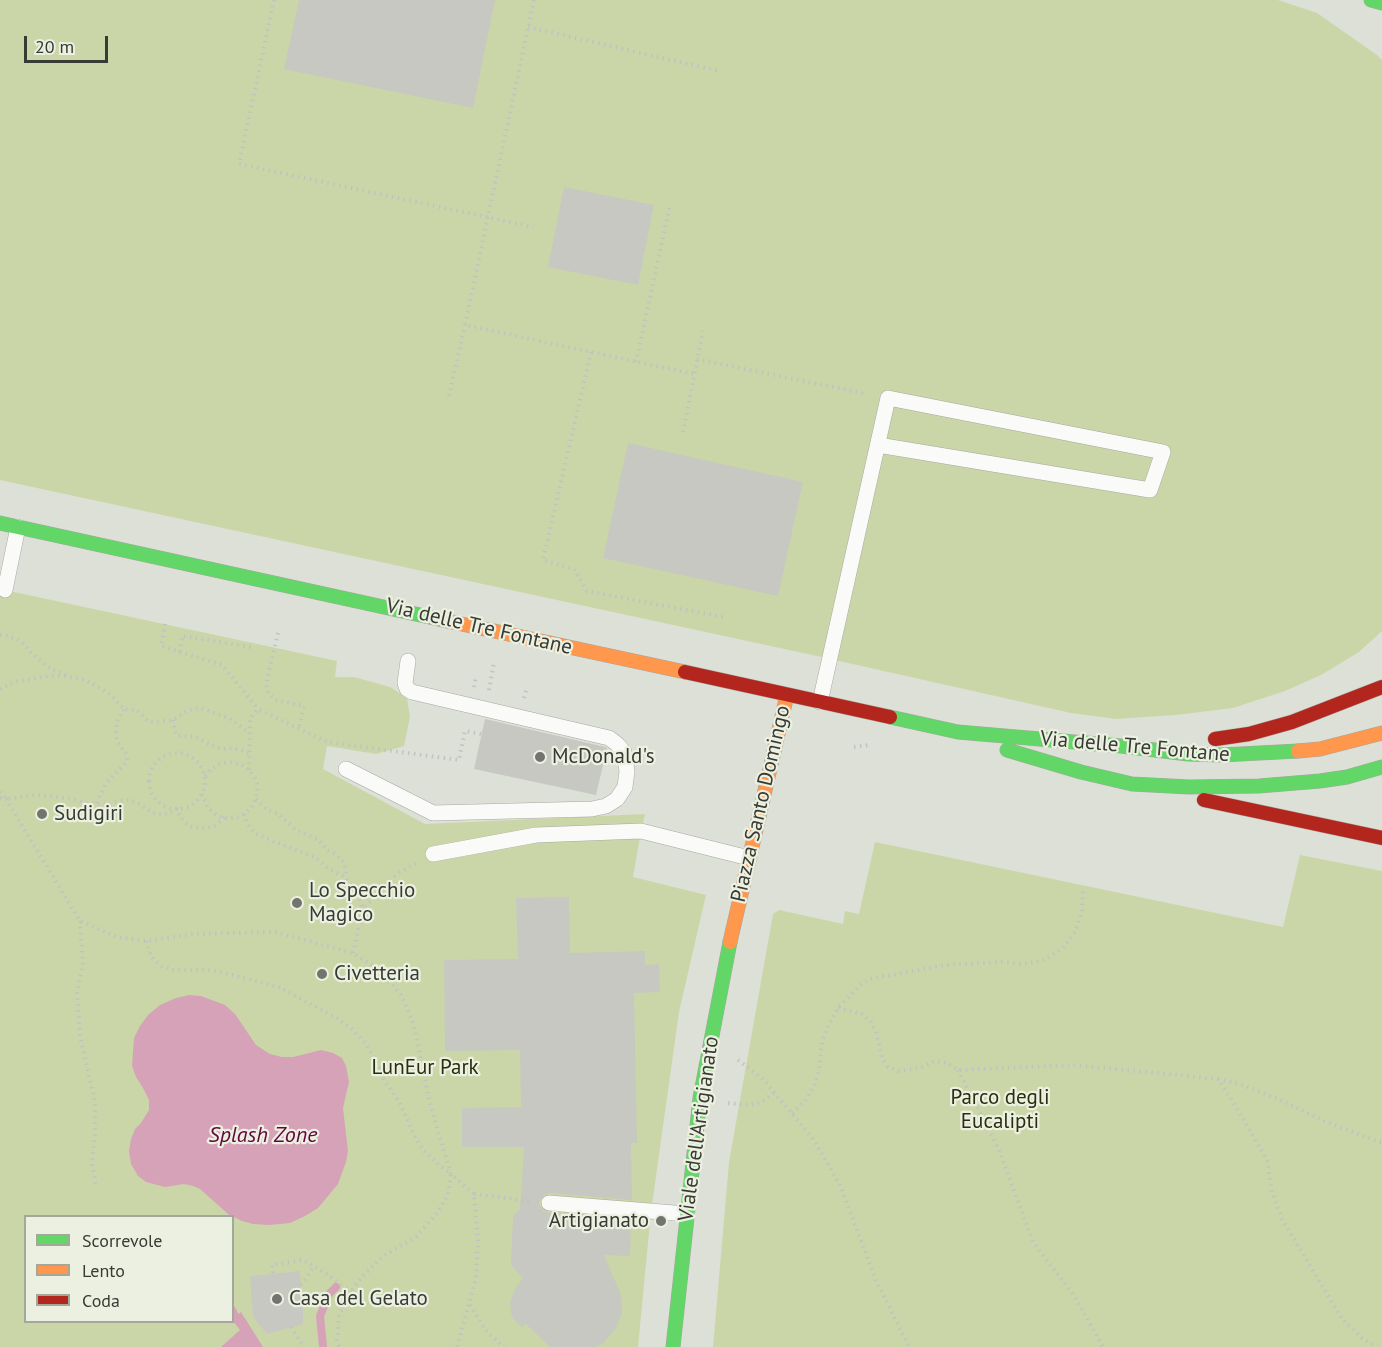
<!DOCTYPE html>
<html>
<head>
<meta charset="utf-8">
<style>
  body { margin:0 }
  #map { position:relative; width:1382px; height:1347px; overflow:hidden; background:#dde0d6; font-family:"PT Sans",sans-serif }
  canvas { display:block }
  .legend { position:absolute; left:24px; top:1215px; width:210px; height:108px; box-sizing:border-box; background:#ecf0e0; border:2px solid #a4a79b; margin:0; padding:8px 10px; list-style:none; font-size:18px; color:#383a34 }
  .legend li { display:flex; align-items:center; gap:12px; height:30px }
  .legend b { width:30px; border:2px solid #a4a79b }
  .scale { position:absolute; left:24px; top:36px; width:84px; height:27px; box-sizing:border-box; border:3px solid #383a34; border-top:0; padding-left:8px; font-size:18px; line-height:21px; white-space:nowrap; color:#383a34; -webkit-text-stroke:4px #ecf0e0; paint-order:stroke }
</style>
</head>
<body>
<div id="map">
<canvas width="1382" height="1347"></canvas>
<ul class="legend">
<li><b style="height:8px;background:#63d668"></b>Scorrevole</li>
<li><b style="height:8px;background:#ff974d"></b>Lento</li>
<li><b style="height:8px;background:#b3261e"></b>Coda</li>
</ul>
<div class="scale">20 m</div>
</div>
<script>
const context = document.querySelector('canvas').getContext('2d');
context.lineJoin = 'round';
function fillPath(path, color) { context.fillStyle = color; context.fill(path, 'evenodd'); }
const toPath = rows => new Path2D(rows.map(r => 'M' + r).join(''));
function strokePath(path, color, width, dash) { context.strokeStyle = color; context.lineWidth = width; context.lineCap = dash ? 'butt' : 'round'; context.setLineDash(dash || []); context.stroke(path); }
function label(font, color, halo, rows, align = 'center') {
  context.font = font + ' "PT Sans",sans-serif'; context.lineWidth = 4.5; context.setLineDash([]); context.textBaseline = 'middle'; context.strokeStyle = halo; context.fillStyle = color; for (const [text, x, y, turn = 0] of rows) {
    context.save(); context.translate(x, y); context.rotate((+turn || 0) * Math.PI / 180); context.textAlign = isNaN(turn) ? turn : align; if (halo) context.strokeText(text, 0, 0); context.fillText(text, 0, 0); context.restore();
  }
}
fillPath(toPath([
  [0,0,1278,0,1317,13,1377,55,1382,60,1382,631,1359,652,1321,675,1285,691,1233,708,1176,715,1116,719,1071,713,817,656,0,480],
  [0,589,337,661,335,677,354,677,390,687,407,698,410,717,404,746,376,754,327,746,323,769,425,824,645,814,641,831,633,877,706,895,679,1012,651,1212,638,1347,0,1347],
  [26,1216,232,1216,232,1322,26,1322],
  [875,842,1283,927,1300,855,1382,871,1382,1347,713,1347,729,1162,773,914,779,910,843,924,845,911,859,914]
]), '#cbd6a8');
fillPath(toPath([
  [189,995,201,996,225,1005,235,1014,256,1045,270,1054,282,1057,293,1057,321,1050,333,1053,342,1058,346,1066,349,1082,343,1108,348,1151,346,1162,338,1184,318,1208,305,1216,290,1223,269,1225,253,1224,242,1221,228,1214,200,1189,193,1186,184,1184,165,1187,146,1182,138,1176,131,1164,129,1151,131,1139,135,1129,141,1123,149,1110,149,1100,143,1088,136,1077,132,1066,134,1038,140,1026,148,1015,160,1005,176,998],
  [241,1312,263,1347,221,1347,240,1330,233,1321,233,1318]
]), '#d6a2b8');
strokePath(toPath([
  [232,1310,235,1316],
  [323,1347,320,1316,329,1294,336,1287]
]), '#d6a2b8', 8);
fillPath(toPath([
  [299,0,495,0,473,108,284,69],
  [564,187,654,205,638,285,548,267],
  [628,443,803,482,778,596,603,558],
  [485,719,605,747,607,748,596,795,474,769],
  [569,897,570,953,645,951,645,965,659,964,660,992,634,993,637,1143,631,1143,632,1200,550,1193,544,1195,539,1202,541,1208,544,1211,548,1213,631,1219,630,1256,604,1255,621,1295,622,1313,615,1330,602,1344,596,1347,550,1347,526,1324,522,1327,514,1320,511,1313,510,1302,514,1291,523,1278,511,1265,513,1216,520,1209,524,1147,462,1147,462,1108,521,1107,520,1050,445,1051,444,960,518,959,516,898],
  [300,1271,303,1312,303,1324,267,1334,253,1317,250,1276]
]), '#c6c8c1');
const lane = toPath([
  [5,590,18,527],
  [820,702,888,398,1163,452,1150,490,878,445],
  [346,769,433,813,592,809,606,806,617,799,625,787,627,771,624,752,617,744,609,738,412,692,407,689,405,683,408,661],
  [433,854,536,835,641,831,749,858],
  [549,1203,687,1214]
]);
const fast = toPath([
  [1371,0,1382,3],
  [0,523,443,620],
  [890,717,958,732,1121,746,1188,754,1221,755,1298,751],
  [1007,750,1081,772,1132,784,1189,787,1259,786,1320,781,1347,777,1382,767],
  [673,1347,700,1098,730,942]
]);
const slow = toPath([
  [443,620,685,672],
  [1298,751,1320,749,1382,733],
  [730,942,787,695]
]);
const jam = toPath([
  [685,672,890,717],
  [1215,739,1249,734,1292,722,1382,687],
  [1204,800,1382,838]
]);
strokePath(lane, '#a6a8a1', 16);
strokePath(fast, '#a6a8a1', 15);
strokePath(slow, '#a6a8a1', 15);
strokePath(jam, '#a6a8a1', 15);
strokePath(toPath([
  [274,0,239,164,533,227],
  [534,0,465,325,694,374],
  [528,27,719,71],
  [591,352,543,560,574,569,587,591,723,617],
  [697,359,867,394],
  [636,362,670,205],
  [449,396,465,325],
  [683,432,703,331],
  [165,624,161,646,222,665,258,709],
  [278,633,266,684,268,693,275,700,304,706,299,728],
  [0,635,7,636,17,639,25,645,31,653,48,667,67,676,87,681,110,694,124,709,137,710,148,721,155,722,173,720,188,710,200,708,229,718,249,733],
  [180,652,182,636,251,647,252,643],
  [474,687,476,676],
  [0,689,14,682,48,676,66,676],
  [489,690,494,662],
  [524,698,527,687],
  [173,720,176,735,196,737,207,743,221,749,234,748,249,753],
  [854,747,870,745],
  '149 781a28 28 0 1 1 56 0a28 28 0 1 1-56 0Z',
  [249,770,250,719,258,709,327,742,459,760,465,731,481,734],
  [0,792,6,799,36,795,67,798,87,803,109,805,118,801,128,800,138,803,153,813,160,814,168,814,177,809,180,816,185,823,192,827,200,828,208,828,216,825,224,817],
  [202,794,208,808,217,816,229,819,241,816,251,808,256,799,258,788,255,778,249,770,240,764,229,762,219,764,211,769,205,777],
  [0,798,6,799,80,921,117,937,146,941,195,934,275,932,353,953,380,970,401,995,414,1025,429,1100,451,1174,474,1194,478,1241,476,1278,457,1347],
  [256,799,266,809,277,813,295,829,319,840,327,850,337,855,343,862,346,869,345,877],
  [97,803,106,783,127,762,127,755,118,743,116,736,117,721,124,709],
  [244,814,248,825,256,834,316,858,326,867,345,877,358,896,363,909],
  [80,921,83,965,77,992,80,1036,95,1102,95,1132,92,1162,96,1187],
  [146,941,149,951,154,960,162,966,172,970,212,970,279,987,337,1018,352,1029,364,1042,376,1060,382,1077,400,1103,414,1135,423,1150,438,1164,451,1174,448,1195,436,1214,417,1236,382,1257,360,1279,351,1292,339,1315,337,1341,339,1347],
  [353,953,363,909,398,873,417,863],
  [838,1008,862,1014,871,1022,876,1032,882,1058,888,1067,899,1071,920,1068,935,1061,947,1063,958,1070,1074,1065,1218,1079,1243,1118,1267,1161,1272,1192,1282,1219,1342,1319,1362,1338,1376,1347],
  [738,1060,762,1078,814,1140,841,1187,875,1278,909,1347],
  [958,1070,999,1150,1033,1242,1075,1297,1103,1347],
  [1218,1079,1243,1085,1278,1099,1324,1121,1382,1143],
  [728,1103,749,1105,760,1103,774,1093],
  [792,1113,805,1101,814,1087,819,1070,822,1042,826,1030,838,1008,861,985,869,979,946,965,1003,962,1024,964,1045,960,1063,948,1075,932,1082,912,1083,891],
  [474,1194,530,1201],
  [273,1273,272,1265,303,1260,324,1272,351,1292],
  [301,1285,314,1266],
  [470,1305,487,1332,504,1347],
  [291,1327,304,1347]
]), '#c2c2c0', 4, [1.5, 4.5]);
strokePath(lane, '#fafaf9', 15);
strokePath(fast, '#63d668', 14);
strokePath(slow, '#ff974d', 14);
strokePath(jam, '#b3261e', 14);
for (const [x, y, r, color] of [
  [540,757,6,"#72746d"],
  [42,814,6,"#72746d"],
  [297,903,6,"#72746d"],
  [322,974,6,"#72746d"],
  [661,1221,6,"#72746d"],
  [277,1299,6,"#72746d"]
]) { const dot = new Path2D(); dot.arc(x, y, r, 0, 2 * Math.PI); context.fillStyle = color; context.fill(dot); strokePath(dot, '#ecf0e0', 2); }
label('21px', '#383a34', '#ecf0e0', [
  ["Via delle Tre Fontane",479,627,13],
  ["Via delle Tre Fontane",1135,747,5],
  ["Piazza Santo Domingo",761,804,-77],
  ["Viale dell'Artigianato",699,1129,-82]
]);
label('21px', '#383a34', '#ecf0e0', [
  ["McDonald's",552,757],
  ["Sudigiri",54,814],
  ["Lo Specchio",309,891],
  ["Magico",309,915],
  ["Civetteria",334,974],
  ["Artigianato",649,1221,"right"],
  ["Casa del Gelato",289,1299]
], 'left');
label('21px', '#292f0e', '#ecf0e0', [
  ["LunEur Park",425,1068],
  ["Parco degli",1000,1098],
  ["Eucalipti",1000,1122]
]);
label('italic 22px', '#62063e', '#ecf0e0', [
  ["Splash Zone",263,1136]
]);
</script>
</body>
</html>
